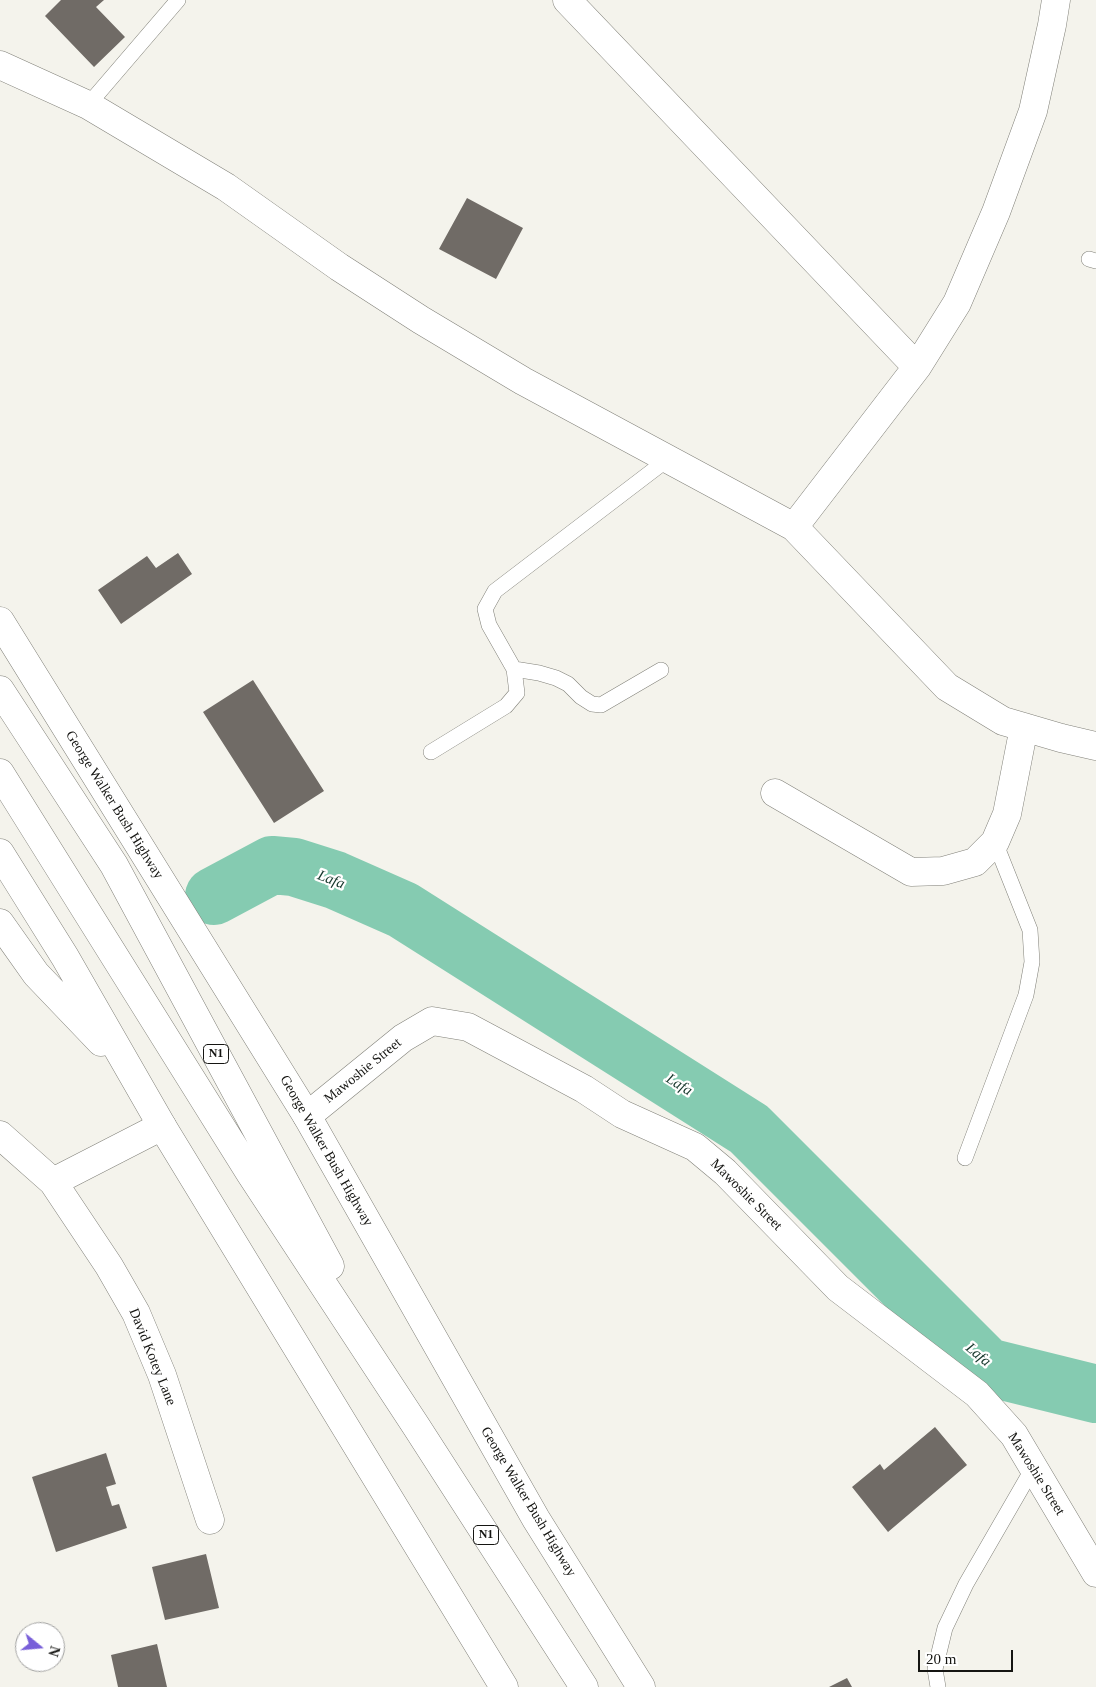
<!DOCTYPE html>
<html>
<head>
<meta charset="utf-8">
<style>
  body { margin:0 }
  #map { position:relative; width:1096px; height:1687px; overflow:hidden; background:#f4f3ec; font-family:Georgia,serif }
  canvas { display:block }
  .north { position:absolute; left:15px; top:1622px; width:50px; height:50px; box-sizing:border-box; background:#fff; border:1px solid #a1a1a0; border-radius:50%; rotate:107deg; font-size:14px; font-weight:700; line-height:20px; text-align:center; color:#151512 }
  .north::after { content:''; display:block; margin:auto; width:18px; height:22px; background:#785fd9; clip-path:polygon(50% 0,100% 100%,50% 72%,0 100%) }
  .scale { position:absolute; left:918px; top:1650px; width:95px; height:22px; box-sizing:border-box; border:2px solid #151512; border-top:0; padding-left:6px; font-size:15px; line-height:18px; white-space:nowrap; color:#151512; -webkit-text-stroke:4px #fff; paint-order:stroke }
</style>
</head>
<body>
<div id="map">
<canvas width="1096" height="1687"></canvas>
<div class="north">N</div>
<div class="scale">20 m</div>
</div>
<script>
const context = document.querySelector('canvas').getContext('2d');
context.lineJoin = 'round';
const toPath = rows => new Path2D(rows.map(r => 'M' + r).join(''));
function strokePath(path, color, width, dash) { context.strokeStyle = color; context.lineWidth = width; context.lineCap = dash ? 'butt' : 'round'; context.setLineDash(dash || []); context.stroke(path); }
function fillPath(path, color) { context.fillStyle = color; context.fill(path, 'evenodd'); }
function label(font, color, halo, rows, align = 'center') {
  context.font = font + ' Georgia,serif'; context.lineWidth = 4.5; context.setLineDash([]); context.textBaseline = 'middle'; context.strokeStyle = halo; context.fillStyle = color; for (const [text, x, y, turn = 0] of rows) {
    context.save(); context.translate(x, y); context.rotate((+turn || 0) * Math.PI / 180); context.textAlign = isNaN(turn) ? turn : align; if (halo) context.strokeText(text, 0, 0); context.fillText(text, 0, 0); context.restore();
  }
}
strokePath(toPath([
  [214,896,272,865,294,867,335,880,403,910,749,1129,987,1367,1096,1394]
]), '#85cbb1', 58);
fillPath(toPath([
  [61,0,104,0,96,7,125,37,94,67,45,16],
  [467,198,523,228,496,279,439,249],
  [178,553,192,574,121,624,98,590,147,556,156,568],
  [253,680,324,791,274,823,203,712],
  [935,1427,967,1465,888,1532,852,1487,880,1464,884,1470],
  [106,1453,116,1484,106,1487,112,1506,119,1504,127,1528,56,1552,32,1477],
  [206,1554,219,1608,165,1620,152,1567],
  [157,1644,167,1687,118,1687,111,1655],
  [847,1678,852,1687,829,1687]
]), '#706b66');
const lane = toPath([
  [88,105,178,0],
  [1089,259,1096,261],
  [514,669,539,673,556,678,568,684,581,697,592,704,601,705,661,670],
  [431,752,506,706,517,693,514,669,489,625,485,609,495,591,668,459],
  [965,1158,1026,995,1032,962,1030,930,995,842],
  [938,1687,935,1669,945,1628,966,1584,1033,1468]
]);
const street = toPath([
  [567,0,917,367],
  [0,65,88,105,226,187,339,267,421,320,523,381,794,527,947,687,1003,721,1061,738,1096,746],
  [794,527,917,367,957,303,996,212,1033,111,1052,25,1056,0],
  [775,793,911,872,943,871,975,862,995,842,1007,814,1024,727],
  [307,1116,403,1038,432,1021,468,1027,584,1089,622,1114,695,1147,725,1172,838,1288,977,1394,1014,1435,1096,1573],
  [0,1135,53,1182,109,1266,136,1313,162,1375,210,1520],
  [53,1182,162,1126]
]);
const secondary = toPath([
  [0,621,307,1116,536,1519,641,1687]
]);
const highway = toPath([
  [0,690,114,865,330,1266],
  [0,773,250,1173,416,1426,584,1687],
  [0,853,65,957,162,1126,504,1687],
  [0,923,36,974,101,1042]
]);
strokePath(lane, '#818079', 16);
strokePath(street, '#818079', 29);
strokePath(secondary, '#818079', 29);
strokePath(highway, '#818079', 29);
strokePath(lane, '#fff', 15);
strokePath(street, '#fff', 28);
strokePath(secondary, '#fff', 28);
strokePath(highway, '#fff', 28);
for (const [x, y, w] of [
  [216,1054,25],
  [486,1535,25]
]) { const box = new Path2D(); box.roundRect(x - w / 2, y - 9.5, w, 19, 4); context.fillStyle = '#fff'; context.fill(box); strokePath(box, '#151512', 1); }
label('bold 12px', '#151512', null, [
  ["N1",216,1054],
  ["N1",486,1535]
]);
label('14px', '#151512', '#fff', [
  ["George Walker Bush Highway",114,805,58],
  ["Mawoshie Street",363,1071,-39],
  ["George Walker Bush Highway",326,1151,60],
  ["Mawoshie Street",746,1195,45],
  ["David Kotey Lane",152,1357,68],
  ["Mawoshie Street",1036,1474,58],
  ["George Walker Bush Highway",528,1502,59]
]);
label('italic 15px', '#15362b', '#fff', [
  ["Lafa",331,880,21],
  ["Lafa",679,1085,32],
  ["Lafa",978,1355,40]
]);
</script>
</body>
</html>
